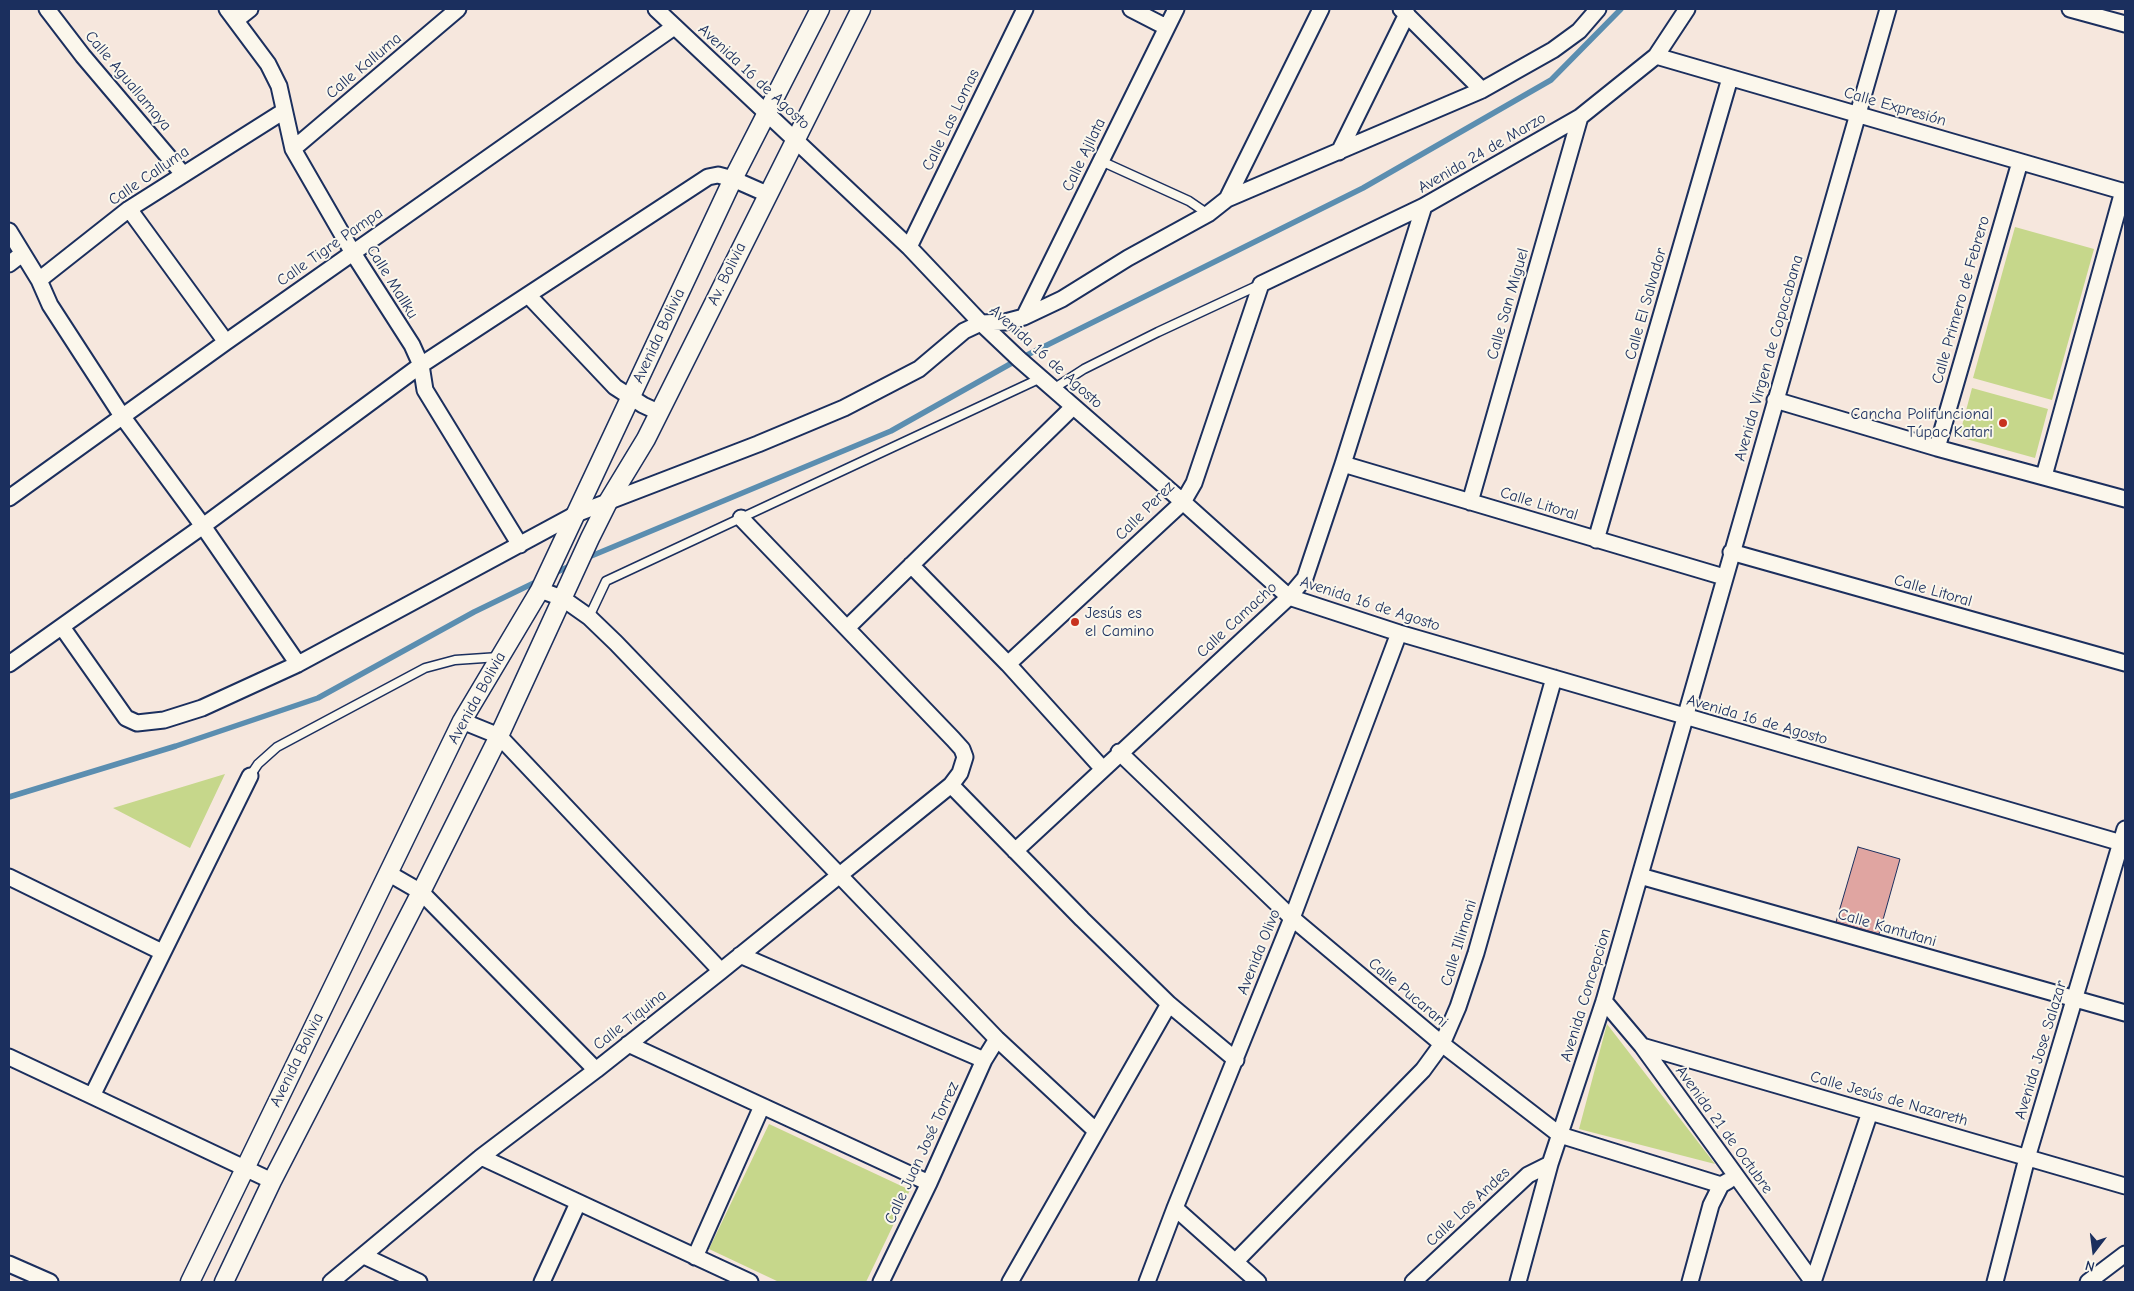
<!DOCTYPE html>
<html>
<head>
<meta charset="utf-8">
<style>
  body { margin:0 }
  #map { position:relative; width:2134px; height:1291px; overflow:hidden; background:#f6e7dd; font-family:"Comic Neue",sans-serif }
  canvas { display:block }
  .frame { position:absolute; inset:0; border:10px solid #1b2f5e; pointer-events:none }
  .north { position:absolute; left:2069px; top:1226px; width:50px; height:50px; -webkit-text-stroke:4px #fbf7ec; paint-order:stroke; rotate:195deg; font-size:14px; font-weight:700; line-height:20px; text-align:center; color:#1b2f5e }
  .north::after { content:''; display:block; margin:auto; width:18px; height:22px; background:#1b2f5e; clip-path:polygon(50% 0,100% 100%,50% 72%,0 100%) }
</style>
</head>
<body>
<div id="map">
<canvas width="2134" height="1291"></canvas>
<div class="frame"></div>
<div class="north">N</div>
</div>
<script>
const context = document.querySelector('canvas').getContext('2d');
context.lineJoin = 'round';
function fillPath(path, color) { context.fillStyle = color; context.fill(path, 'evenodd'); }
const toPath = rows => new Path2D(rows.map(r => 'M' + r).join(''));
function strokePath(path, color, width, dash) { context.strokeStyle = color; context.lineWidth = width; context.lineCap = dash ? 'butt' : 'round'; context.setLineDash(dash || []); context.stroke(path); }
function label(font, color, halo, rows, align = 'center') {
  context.font = font + ' "Comic Neue",sans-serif'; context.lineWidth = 4; context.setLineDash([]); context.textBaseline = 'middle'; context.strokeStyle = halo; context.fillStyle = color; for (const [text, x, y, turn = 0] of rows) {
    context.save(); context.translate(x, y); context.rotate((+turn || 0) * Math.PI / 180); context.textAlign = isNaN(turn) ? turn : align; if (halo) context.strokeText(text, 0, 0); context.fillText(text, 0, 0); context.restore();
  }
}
fillPath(toPath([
  [2015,227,2094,249,2052,400,1973,378],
  [1972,388,2048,409,2035,458,1959,437],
  [225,774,190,848,113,808],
  [1607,1024,1715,1164,1579,1129],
  [769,1124,910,1190,866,1282,779,1282,709,1249]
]), '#c6d78b');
strokePath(toPath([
  [584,559,891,431,1019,359,1363,188,1551,80,1621,9],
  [553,574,574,564],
  [9,797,176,746,318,698,474,612,540,580]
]), '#5b8eb0', 5.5);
const building = toPath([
  [1858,847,1900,859,1879,934,1836,922,1858,847]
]);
fillPath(building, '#e0a5a1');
strokePath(building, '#1b2f5e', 1);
const service = toPath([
  [1101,161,1189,201,1208,214],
  [1053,389,1084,369,1158,332,1259,285],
  [589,617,606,581,1041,378],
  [250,776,258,764,277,747,425,668,455,660,499,657]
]);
const minor = toPath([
  [47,9,83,56,183,174],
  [227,9,268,64,279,86,293,149,353,253,412,345,421,365,425,390,520,545],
  [656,9,909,247,981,323,1019,359,1183,502,1289,597,1399,633,2125,844],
  [1131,9,1166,27],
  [1401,9,1482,90],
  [2070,9,2125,24],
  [236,20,250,9],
  [1656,56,2125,192],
  [293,149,458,9],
  [1339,152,1407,14],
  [1227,199,1321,9],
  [129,209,226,342],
  [9,231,39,280,50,305,122,416,203,526,298,664],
  [909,247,1025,9],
  [9,264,22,254],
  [39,280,129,209,284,111],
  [528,295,615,387,643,405,658,412],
  [1024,317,1176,9],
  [1775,400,1937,448,2125,499],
  [1937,448,2020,162],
  [1343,464,1724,577],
  [2044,476,2123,191],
  [9,498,226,342,674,27],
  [1470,502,1580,117],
  [1596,540,1730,78],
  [1731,552,2125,663],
  [911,565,1008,664,1102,768],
  [540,590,562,598,589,617,616,643,997,1039,1096,1131],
  [62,627,126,718,137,723,164,720,202,708,298,664,576,514,758,444,844,408,919,369,964,331,981,323,1005,322,1024,317,1062,299,1128,258,1208,214,1227,199,1482,90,1553,50,1579,31,1598,9],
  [847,628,1073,407],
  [9,664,203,526,421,365,708,177,718,175,733,179,767,194],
  [1008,664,1183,502,1194,483,1261,284,1424,206,1580,117,1656,56,1687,9],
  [462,721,499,736,721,971],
  [1119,752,1292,918,1442,1044,1560,1135,1721,1185],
  [951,785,1082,919,1169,1004,1236,1060],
  [1015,851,1289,597,1305,578,1343,464,1424,206],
  [388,873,421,892,596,1070],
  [1640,876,2125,1013],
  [9,877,162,952],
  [740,955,984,1060],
  [1604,1001,1642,1046,1813,1282],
  [628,1044,929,1183],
  [1642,1046,2125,1186],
  [9,1057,92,1096,250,776],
  [92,1096,272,1181],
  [481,1157,750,1282],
  [1175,1208,1258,1282],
  [364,1256,419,1282],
  [695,1257,762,1106],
  [1236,1261,1423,1070,1442,1044,1458,1007,1476,953,1554,678],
  [9,1264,50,1282],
  [331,1282,481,1157,596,1070,721,971,951,785,960,773,965,757,962,749,953,739,741,518],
  [542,1282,578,1203],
  [881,1282,929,1183,984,1060,997,1039],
  [1010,1282,1169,1004],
  [1147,1282,1175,1208,1292,918,1399,633],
  [1413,1282,1528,1175,1550,1164],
  [1518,1282,1550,1164,1604,1001,1888,9],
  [1690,1282,1711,1205,1721,1185,1728,1181],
  [1813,1282,1870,1112],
  [1995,1282,2027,1158,2125,829],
  [2088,1282,2125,1254]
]);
const tertiary = toPath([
  [190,1282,462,721,540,590,733,179,820,9],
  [224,1282,272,1181,421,892,499,736,590,538,609,500,646,439,861,9]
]);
strokePath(service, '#1b2f5e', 11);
strokePath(minor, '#1b2f5e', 19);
strokePath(tertiary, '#1b2f5e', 21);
strokePath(service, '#fbf7ec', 8);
strokePath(minor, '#fbf7ec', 15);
strokePath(tertiary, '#fbf7ec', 18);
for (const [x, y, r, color] of [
  [2003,423,5,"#c8321e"],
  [1075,622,5,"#c8321e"]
]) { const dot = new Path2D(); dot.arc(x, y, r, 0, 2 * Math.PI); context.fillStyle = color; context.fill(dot); strokePath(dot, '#fbf7ec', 2); }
label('16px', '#1b2f5e', '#fbf7ec', [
  ["Calle Kalluma",364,66,-40],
  ["Avenida 16 de Agosto",754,77,43],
  ["Calle Aguallamaya",128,81,50],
  ["Calle Expresión",1895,107,16],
  ["Calle Las Lomas",951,120,-64],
  ["Avenida 24 de Marzo",1482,153,-30],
  ["Calle Ajllata",1084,155,-64],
  ["Calle Calluma",149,176,-34],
  ["Calle Tigre Pampa",330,247,-35],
  ["Av. Bolivia",727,274,-64],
  ["Calle Mallku",392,282,58],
  ["Calle Primero de Febrero",1961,300,-74],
  ["Calle San Miguel",1508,304,-74],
  ["Calle El Salvador",1646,304,-74],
  ["Avenida Bolivia",659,336,-65],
  ["Avenida 16 de Agosto",1046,357,42],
  ["Avenida Virgen de Copacabana",1769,358,-74],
  ["Calle Litoral",1539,504,17],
  ["Calle Perez",1145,511,-45],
  ["Calle Litoral",1933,591,16],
  ["Avenida 16 de Agosto",1370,604,18],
  ["Calle Camacho",1237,620,-43],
  ["Avenida Bolivia",477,698,-61],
  ["Avenida 16 de Agosto",1757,720,16],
  ["Calle Kantutani",1887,928,16],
  ["Calle Illimani",1459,943,-73],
  ["Avenida Olivo",1259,952,-68],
  ["Calle Pucarani",1408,993,40],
  ["Avenida Concepcion",1586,995,-73],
  ["Calle Tiquina",630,1020,-38],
  ["Avenida Jose Salazar",2041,1050,-73],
  ["Avenida Bolivia",297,1060,-64],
  ["Calle Jesús de Nazareth",1889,1099,16],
  ["Avenida 21 de Octubre",1724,1130,54],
  ["Calle Juan José Torrez",922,1153,-65],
  ["Calle Los Andes",1468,1207,-43]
]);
label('16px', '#1b2f5e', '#fbf7ec', [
  ["Cancha Polifuncional",1993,414],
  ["Túpac Katari",1993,432],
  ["Jesús es",1085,613,"left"],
  ["el Camino",1085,631,"left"]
], 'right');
</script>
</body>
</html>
